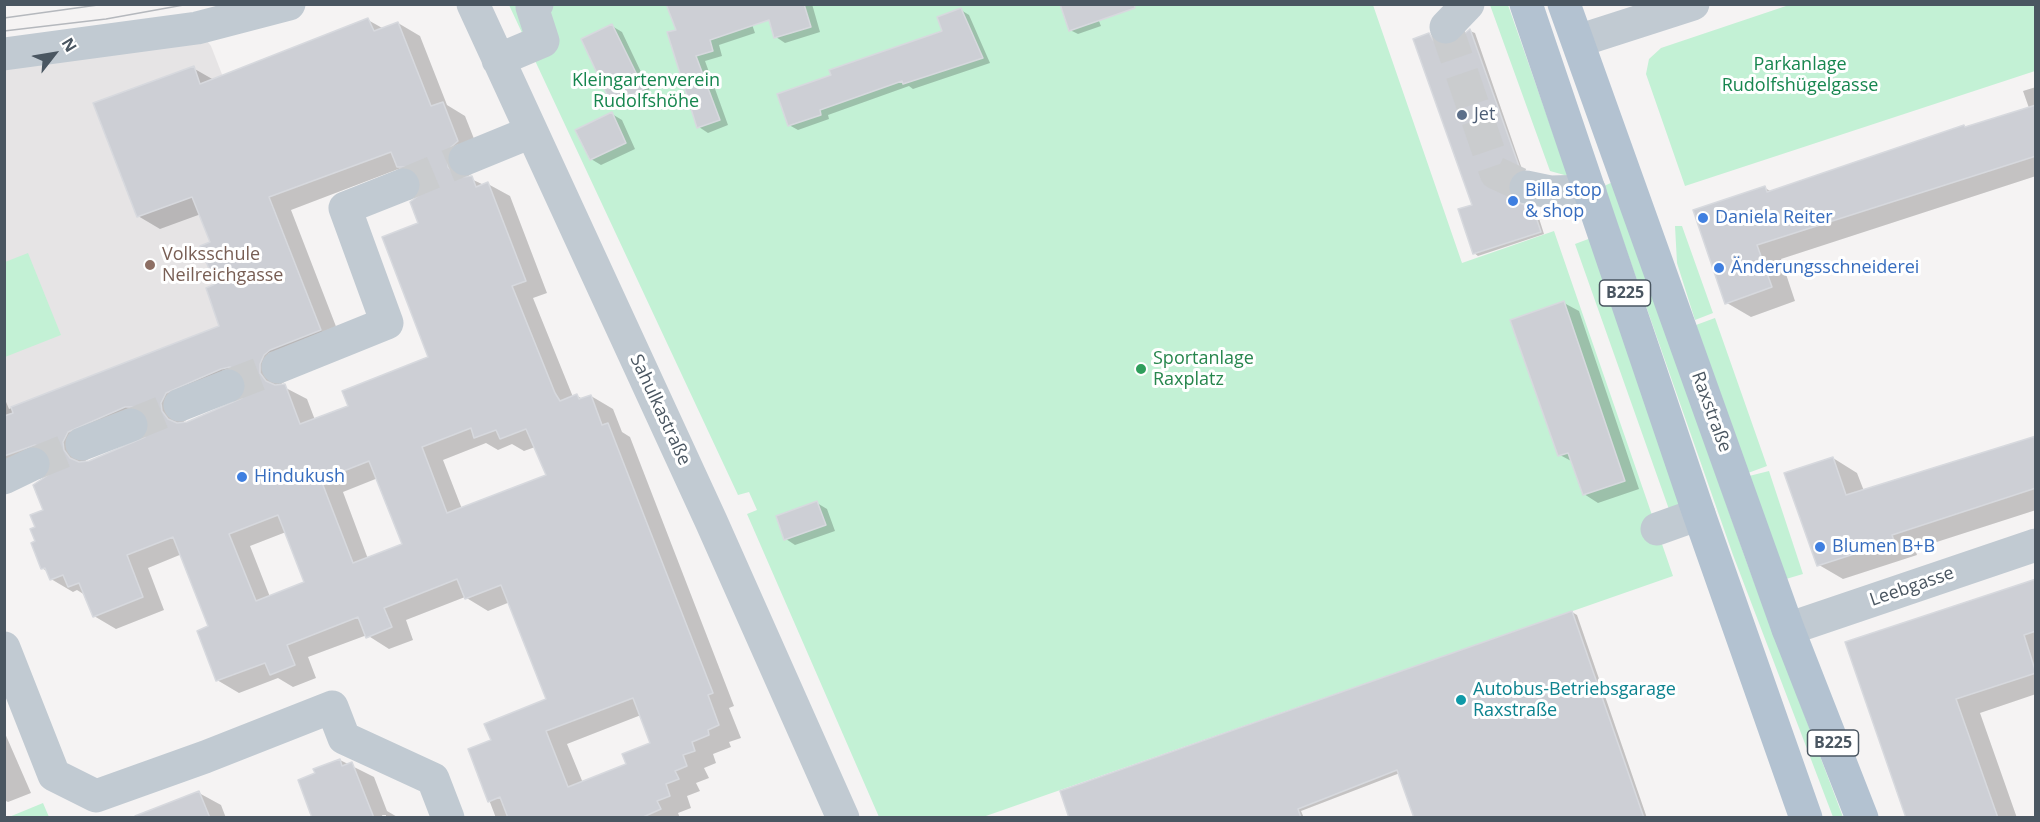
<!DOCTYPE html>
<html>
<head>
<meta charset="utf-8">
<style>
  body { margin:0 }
  #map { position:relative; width:2040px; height:822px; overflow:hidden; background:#f5f3f3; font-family:"Open Sans",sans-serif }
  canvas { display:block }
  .frame { position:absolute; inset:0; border:6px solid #4a5661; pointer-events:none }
  .north { position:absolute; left:24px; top:24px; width:60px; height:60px; -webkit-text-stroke:4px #fff; paint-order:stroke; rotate:59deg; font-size:16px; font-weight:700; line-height:24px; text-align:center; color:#4a5661 }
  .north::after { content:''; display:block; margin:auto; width:21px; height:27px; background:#4a5661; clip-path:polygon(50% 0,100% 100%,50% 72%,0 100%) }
</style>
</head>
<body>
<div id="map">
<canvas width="2040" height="822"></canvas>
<div class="frame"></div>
<div class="north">N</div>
</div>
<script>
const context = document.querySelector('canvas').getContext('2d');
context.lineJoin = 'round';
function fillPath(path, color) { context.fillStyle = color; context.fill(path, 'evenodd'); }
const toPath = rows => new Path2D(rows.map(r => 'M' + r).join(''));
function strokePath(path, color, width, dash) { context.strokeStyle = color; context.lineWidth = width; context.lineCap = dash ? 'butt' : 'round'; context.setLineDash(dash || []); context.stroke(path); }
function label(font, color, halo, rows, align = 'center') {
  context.font = font + ' "Open Sans",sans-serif'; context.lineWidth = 6; context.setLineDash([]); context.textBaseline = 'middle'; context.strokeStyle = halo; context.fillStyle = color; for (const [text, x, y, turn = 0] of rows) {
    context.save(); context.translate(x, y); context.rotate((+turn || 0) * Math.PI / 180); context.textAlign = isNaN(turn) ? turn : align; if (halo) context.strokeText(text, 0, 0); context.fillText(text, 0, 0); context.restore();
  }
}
fillPath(toPath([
  [197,28,211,46,322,332,5,456,4,54]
]), '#e6e4e5');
fillPath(toPath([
  [509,5,1373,5,1462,263,1554,231,1673,576,983,817,879,817,747,514,757,510,749,492,738,495],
  [1490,5,1508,5,1568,176,1550,171],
  [1789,5,2035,5,2035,71,1685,186,1646,74,1649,59,1661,48],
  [1613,182,1747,563,1843,817,1833,817,1733,555,1604,186],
  [1675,226,1682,226,1713,313,1695,320,1677,263],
  [1591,238,1685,510,1671,515,1575,244],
  [28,253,61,335,5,357,5,262],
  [1715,318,1767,466,1748,473,1696,325],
  [1769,471,1803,574,1786,579,1749,476],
  [43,803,49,817,9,817]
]), '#c3f1d5');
fillPath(toPath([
  [745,4,755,33,719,45,722,56,705,61,728,125,708,133,699,127,669,33],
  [765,4,812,4,820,32,785,43,776,37],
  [1092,4,1101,26,1078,34,1070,30],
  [961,10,969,15,990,63,913,89,909,86,828,115,829,119,798,130,789,125,833,76,944,32],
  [368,20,384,29,398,23,420,36,447,105,465,116,480,154,468,169,469,178,484,185,488,184,510,196,547,293,533,298,573,397,577,396,583,399,591,396,613,409,622,432,630,437,734,706,729,708,741,738,729,742,731,747,713,754,716,763,704,768,709,778,696,783,700,791,687,796,691,808,678,813,680,818,496,818,470,750,493,741,548,700,510,602,488,611,465,597,406,620,413,640,389,649,367,635,308,657,316,678,293,687,278,678,239,693,217,680,210,627,182,554,148,568,164,610,116,629,94,616,85,595,77,590,73,592,51,579,48,572,42,568,37,528,45,511,53,466,52,458,4,476,4,397,9,409,221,327,212,243,201,214,160,229,138,216,193,68,214,80],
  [401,168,422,179,420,224,430,358,350,406,315,420,307,399,282,386,281,378,342,342,291,210],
  [247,381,244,398,236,405,184,423,183,415,195,400],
  [150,419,151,429,146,438,86,463,85,455,90,444],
  [486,443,498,450,512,444,524,451,535,447,548,475,462,509,443,460],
  [378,478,404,545,368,559,343,492],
  [286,532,306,582,270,597,250,546],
  [641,715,652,744,628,765,583,783,567,744],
  [612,26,622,32,652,95,623,109,613,104],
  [1470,31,1475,33,1523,172,1512,185,1513,197,1517,204,1537,212,1544,234,1478,256,1474,253,1474,206,1428,35,1441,46,1451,47],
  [2036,87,2036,176,1781,259,1795,301,1751,317,1727,303,1765,188,1772,192,2029,108,2023,91],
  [612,114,622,120,635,149,601,165,591,159],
  [1564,303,1579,311,1639,489,1598,503,1584,494,1573,462,1560,455],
  [2036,437,2036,510,1915,549,1917,555,1843,579,1819,565,1833,458,1857,473,1864,491],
  [817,503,827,509,835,531,795,545,786,539],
  [2036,581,2036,694,1980,713,2017,818,1908,818,1847,643],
  [1572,612,1577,615,1647,818,1415,818,1400,773,1301,811,1304,818,1070,818],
  [4,731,31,793,8,802,4,800],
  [340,760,374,777,387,811,399,818,386,818,386,815,382,815,383,818,314,818,317,774],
  [199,793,221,805,226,818,136,818]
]), '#0003');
const building = toPath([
  [666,4,804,4,811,27,774,38,769,20,710,40,713,51,696,56,720,120,697,128,667,32,676,30,666,4],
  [1060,4,1134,4,1135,8,1069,31,1060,4],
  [961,8,983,58,903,84,902,81,820,110,821,115,788,126,777,94,831,75,829,70,942,31,937,17,961,8],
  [368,18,374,31,398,22,431,106,443,102,458,141,451,147,447,156,448,167,453,173,462,177,472,176,476,187,488,182,526,281,512,286,555,393,560,401,577,394,579,399,591,395,602,425,608,423,713,693,708,695,719,725,708,730,709,735,692,742,695,751,683,755,687,766,675,771,679,779,666,784,670,796,657,801,661,809,641,818,508,818,500,797,488,802,468,749,491,740,484,724,546,699,501,585,465,599,457,579,384,608,392,627,366,638,358,617,287,645,295,665,270,675,265,663,216,681,197,631,208,626,173,537,127,555,143,597,93,617,79,583,68,587,63,575,50,580,45,568,41,569,31,543,35,541,30,529,35,527,30,515,43,510,33,485,48,475,52,465,50,455,43,448,35,445,4,456,4,416,13,413,11,407,219,326,206,288,215,284,200,246,210,242,192,197,137,217,93,103,194,66,200,84,368,18],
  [391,152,397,167,406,167,414,170,421,179,421,188,418,196,410,202,418,223,382,237,428,357,342,391,348,406,300,424,285,384,275,385,266,381,260,373,260,364,264,355,270,350,321,330,269,197,391,152],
  [230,367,240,372,246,380,246,389,242,398,187,422,177,423,168,419,162,411,161,403,166,393,221,369,230,367],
  [125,407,134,407,143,411,148,418,149,428,145,437,89,461,79,462,70,458,64,450,63,442,68,432,125,407],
  [471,428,474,438,496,430,500,439,526,429,546,475,447,513,422,447,471,428],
  [369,461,402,544,353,563,321,480,369,461],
  [278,515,304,582,256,601,229,534,278,515],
  [633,698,650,743,622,754,626,764,568,787,546,731,633,698],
  [612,24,644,89,612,105,581,39,612,24],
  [1470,29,1520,169,1512,174,1508,183,1508,193,1514,201,1533,208,1541,232,1473,254,1458,209,1472,205,1413,39,1429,33,1433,40,1441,45,1451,45,1470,29],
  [2036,105,2036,156,1757,245,1772,287,1725,304,1693,210,1765,186,1767,192,1964,125,1965,127,2036,105],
  [612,112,626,143,590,160,575,130,612,112],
  [1564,301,1625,481,1583,495,1568,453,1558,456,1510,320,1564,301],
  [2036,436,2036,488,1892,535,1894,541,1817,566,1784,473,1833,457,1846,495,2036,436],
  [817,501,826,525,784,540,776,516,817,501],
  [2036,579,2036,631,2024,635,2036,673,1956,699,1998,818,1906,818,1845,642,2036,579],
  [1572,611,1644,818,1414,818,1397,770,1298,809,1301,818,1069,818,1060,791,1572,611],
  [340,759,342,766,352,762,374,818,312,818,298,780,315,773,313,769,340,759],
  [199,791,210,818,136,818,135,816,199,791]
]);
fillPath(building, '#cdcfd5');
strokePath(building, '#d7d9de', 1.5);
strokePath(toPath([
  [1446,27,1496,173,1526,187],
  [403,185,465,159],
  [228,386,278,367],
  [131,425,180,405],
  [33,464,82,444]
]), '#caccce', 33, [33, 16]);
strokePath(toPath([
  [473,4,711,521,843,818],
  [1446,27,1468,4],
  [1578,41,1693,4],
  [4,54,197,28,289,4],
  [498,60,543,41,532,7,537,4],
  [465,159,531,132],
  [1526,187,1550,192,1590,191],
  [278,367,387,323,345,208,403,185],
  [180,405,228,386],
  [82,444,131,425],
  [4,478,33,464],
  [1657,529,1699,514],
  [1788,629,2036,545],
  [4,648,54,775,96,796,205,757,332,707,344,738,433,779,448,818]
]), '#c1cad2', 33);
strokePath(toPath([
  [1526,4,1699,514,1806,818],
  [1564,4,1788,629,1862,818]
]), '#b3c2d1', 33);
strokePath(toPath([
  [4,18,105,4],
  [4,31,106,19,189,4]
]), '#b5b8bd', 1.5);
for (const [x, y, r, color] of [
  [1462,115,6,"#5c6f8a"],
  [1513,201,6,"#3f7fe0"],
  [1703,218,6,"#3f7fe0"],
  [150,265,6,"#8d6e63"],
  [1719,268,6,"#3f7fe0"],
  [1141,369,6,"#2e9e5b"],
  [242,477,6,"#3f7fe0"],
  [1820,547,6,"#3f7fe0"],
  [1461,700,6,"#0f9aa8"]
]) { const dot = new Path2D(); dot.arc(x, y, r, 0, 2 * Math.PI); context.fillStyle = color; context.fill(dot); strokePath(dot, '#fff', 2); }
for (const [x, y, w] of [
  [1625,293,51],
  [1833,743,51]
]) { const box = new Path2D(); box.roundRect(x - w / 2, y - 13, w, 26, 4.5); context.fillStyle = '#fff'; context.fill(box); strokePath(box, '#4a5661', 1.5); }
label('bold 16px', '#4a5661', null, [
  ["B225",1625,293],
  ["B225",1833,743]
]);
label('18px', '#17864f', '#fff', [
  ["Parkanlage",1800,65],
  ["Rudolfshügelgasse",1800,86],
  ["Kleingartenverein",646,81],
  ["Rudolfshöhe",646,102]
]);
label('18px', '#4e5e75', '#fff', [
  ["Jet",1474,115]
], 'left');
label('18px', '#366cbe', '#fff', [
  ["Billa stop",1525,191],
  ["& shop",1525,212],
  ["Daniela Reiter",1715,218],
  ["Änderungsschneiderei",1731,268],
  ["Hindukush",254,477],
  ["Blumen B+B",1832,547]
], 'left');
label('18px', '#785e54', '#fff', [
  ["Volksschule",162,255],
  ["Neilreichgasse",162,276]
], 'left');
label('18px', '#27864d', '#fff', [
  ["Sportanlage",1153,359],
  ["Raxplatz",1153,380]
], 'left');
label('18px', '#4a5661', '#fff', [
  ["Sahulkastraße",660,410,65],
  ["Raxstraße",1711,412,70],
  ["Leebgasse",1912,587,-19]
]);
label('18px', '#0d838f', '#fff', [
  ["Autobus-Betriebsgarage",1473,690],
  ["Raxstraße",1473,711]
], 'left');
</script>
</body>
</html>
